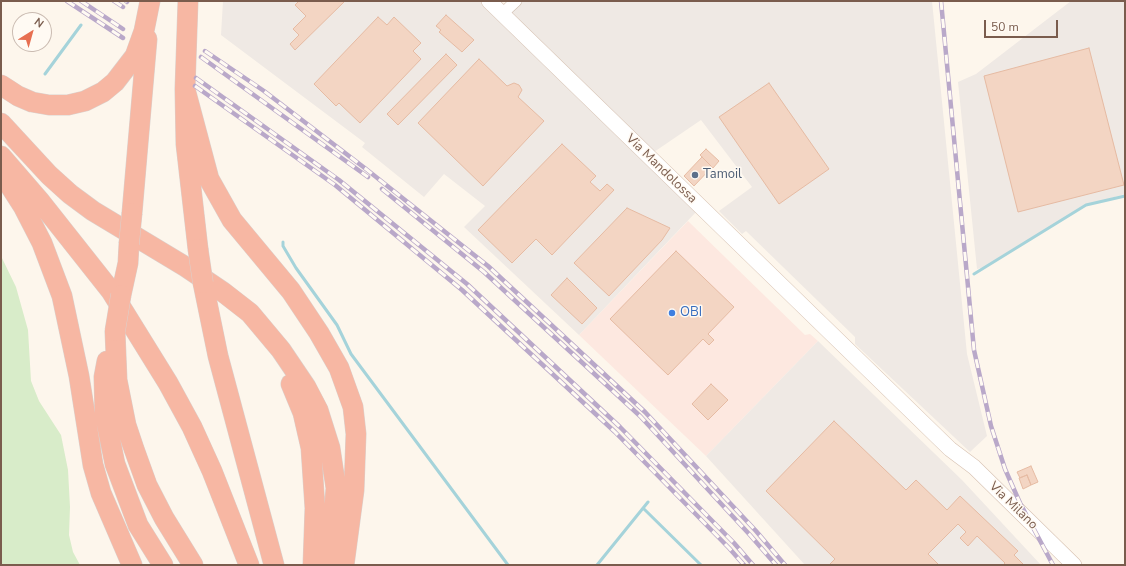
<!DOCTYPE html>
<html>
<head>
<meta charset="utf-8">
<style>
  body { margin:0 }
  #map { position:relative; width:1126px; height:566px; overflow:hidden; background:#fdf6ec; font-family:"Nunito Sans",sans-serif }
  canvas { display:block }
  .frame { position:absolute; inset:0; border:2px solid #7a5c4d; pointer-events:none }
  .north { position:absolute; left:12px; top:12px; width:40px; height:40px; box-sizing:border-box; background:#fffaf3; border:1px solid #cabbb1; border-radius:50%; rotate:37deg; font-size:11px; font-weight:700; line-height:16px; text-align:center; color:#7a5c4d }
  .north::after { content:''; display:block; margin:auto; width:14px; height:18px; background:#e76f51; clip-path:polygon(50% 0,100% 100%,50% 72%,0 100%) }
  .scale { position:absolute; left:984px; top:20px; width:74px; height:18px; box-sizing:border-box; border:2px solid #7a5c4d; border-top:0; padding-left:5px; font-size:12px; line-height:14px; white-space:nowrap; color:#7a5c4d; -webkit-text-stroke:3px #fffaf3; paint-order:stroke }
</style>
</head>
<body>
<div id="map">
<canvas width="1126" height="566"></canvas>
<div class="frame"></div>
<div class="north">N</div>
<div class="scale">50 m</div>
</div>
<script>
const context = document.querySelector('canvas').getContext('2d');
context.lineJoin = 'round';
function fillPath(path, color) { context.fillStyle = color; context.fill(path, 'evenodd'); }
const toPath = rows => new Path2D(rows.map(r => 'M' + r).join(''));
function strokePath(path, color, width, dash) { context.strokeStyle = color; context.lineWidth = width; context.lineCap = dash ? 'butt' : 'round'; context.setLineDash(dash || []); context.stroke(path); }
function label(font, color, halo, rows, align = 'center') {
  context.font = font + ' "Nunito Sans",sans-serif'; context.lineWidth = 3; context.setLineDash([]); context.textBaseline = 'middle'; context.strokeStyle = halo; context.fillStyle = color; for (const [text, x, y, turn = 0] of rows) {
    context.save(); context.translate(x, y); context.rotate((+turn || 0) * Math.PI / 180); context.textAlign = isNaN(turn) ? turn : align; if (halo) context.strokeText(text, 0, 0); context.fillText(text, 0, 0); context.restore();
  }
}
fillPath(toPath([
  [688,221,805,335,810,334,818,341,706,456,579,335]
]), '#fde8e0');
fillPath(toPath([
  [223,1,481,1,697,211,579,335,464,227,485,206,444,174,424,197,362,147,365,143,221,35],
  [523,1,932,1,967,354,987,436,970,452,855,344,855,337,746,231,742,234,719,211,752,187,701,120,654,152,510,12],
  [1071,1,1125,1,1125,194,1086,205,985,267,977,269,958,82,976,74],
  [818,341,962,480,1041,565,805,565,706,456]
]), '#efe9e4');
fillPath(toPath([
  [1,256,16,287,28,330,31,381,39,401,61,435,68,470,70,507,69,535,73,552,80,565,1,565]
]), '#d8ecc9');
strokePath(toPath([
  [45,74,81,25],
  [283,242,283,246,296,268,337,325,351,354,508,565],
  [974,274,1086,205,1125,196],
  [643,508,701,565],
  [597,565,648,502]
]), '#a5d3da', 3);
const building = toPath([
  [299,1,345,1,295,50,290,44,299,35,293,29,306,16,295,5,299,1],
  [446,15,474,40,462,52,439,32,441,30,436,26,446,15],
  [378,17,387,25,394,17,421,43,413,51,421,59,360,123,339,103,336,106,314,84,378,17],
  [1089,48,1124,185,1018,212,984,76,1089,48],
  [446,54,457,65,398,125,387,114,446,54],
  [479,59,507,86,514,83,519,85,522,90,518,97,544,121,483,186,418,123,479,59],
  [769,83,829,169,779,204,719,117,769,83],
  [562,144,596,176,590,182,600,191,607,184,614,190,552,255,536,239,512,263,478,230,562,144],
  [706,149,719,161,713,168,700,155,706,149],
  [702,157,712,167,694,186,684,176,702,157],
  [627,208,670,228,662,240,609,296,574,263,627,208],
  [676,251,734,307,708,334,714,340,709,345,703,339,668,375,610,319,676,251],
  [567,278,597,308,582,324,551,295,567,278],
  [711,384,728,400,708,420,692,404,711,384],
  [834,421,906,490,916,480,947,510,960,496,1018,551,1014,555,1024,565,1003,565,1005,563,977,536,968,546,960,538,966,532,958,524,928,554,939,565,829,565,835,559,766,491,834,421],
  [1031,466,1038,482,1031,485,1027,475,1020,478,1017,472,1031,466],
  [1027,475,1031,485,1023,489,1019,478,1027,475]
]);
fillPath(building, '#f3d5c3');
strokePath(building, '#e6bba3', 1);
const street = toPath([
  [502,14,516,1]
]);
const secondary = toPath([
  [489,1,950,449,974,467,1074,565]
]);
const highway = toPath([
  [188,1,185,89,186,144,198,249],
  [1,85,18,96,32,102,49,105,68,105,85,101,103,92,115,82,135,56,144,31,150,1],
  [185,89,209,179,232,220,291,291,319,333,339,368,353,407,356,434,354,490,344,565],
  [1,123,49,175,70,194,93,211,186,267,223,292,250,313,281,350,306,387,318,410,330,448,336,488,330,565],
  [1,156,39,200,111,291,168,383,192,427,212,471,249,565],
  [1,172,23,206,42,243,62,296,79,376,93,465,101,493,132,565],
  [132,213,147,39],
  [203,283,218,356,274,565],
  [121,295,128,263,129,244],
  [115,331,117,380,126,425,134,449,147,485,164,518,193,565],
  [107,361,104,377,105,415,115,464,138,525,163,565],
  [291,384,303,413,311,448,315,508,313,565]
]);
strokePath(street, '#d1beb0', 12);
strokePath(secondary, '#d6c0b0', 16);
strokePath(highway, '#dad1cd', 21);
strokePath(street, '#fff', 11);
strokePath(secondary, '#fff', 15);
strokePath(highway, '#f7b7a3', 20);
const rail = toPath([
  [67,1,123,38],
  [81,1,123,29],
  [114,1,123,7],
  [126,1,127,2],
  [941,1,974,350,991,426,1005,469,1020,503,1053,565],
  [205,51,264,91,366,169,488,266,645,412,756,531,785,565],
  [201,57,368,177],
  [196,78,339,180,467,284,620,427,734,543,753,565],
  [195,86,335,185,462,290,615,432,729,548,744,565],
  [382,189,484,272,640,416,750,535,776,565]
]);
strokePath(rail, '#b9a8c9', 4.5);
strokePath(rail, '#fffaf3', 3, [9]);
const highwayBridge = toPath([
  [129,244,132,213],
  [198,249,203,283],
  [115,331,121,295]
]);
strokePath(highwayBridge, '#dad1cd', 21, []);
strokePath(highwayBridge, '#f7b7a3', 20);
for (const [x, y, r, color] of [
  [695,175,4,"#5c6f8a"],
  [672,313,4,"#3f7fe0"]
]) { const dot = new Path2D(); dot.arc(x, y, r, 0, 2 * Math.PI); context.fillStyle = color; context.fill(dot); strokePath(dot, '#fffaf3', 1.5); }
label('13px', '#7a5c4d', '#fffaf3', [
  ["Via Mandolossa",661,169,44],
  ["Via Milano",1013,506,44]
]);
label('13px', '#4e5e75', '#fffaf3', [
  ["Tamoil",703,175]
], 'left');
label('13px', '#366cbe', '#fffaf3', [
  ["OBI",680,313]
], 'left');
</script>
</body>
</html>
